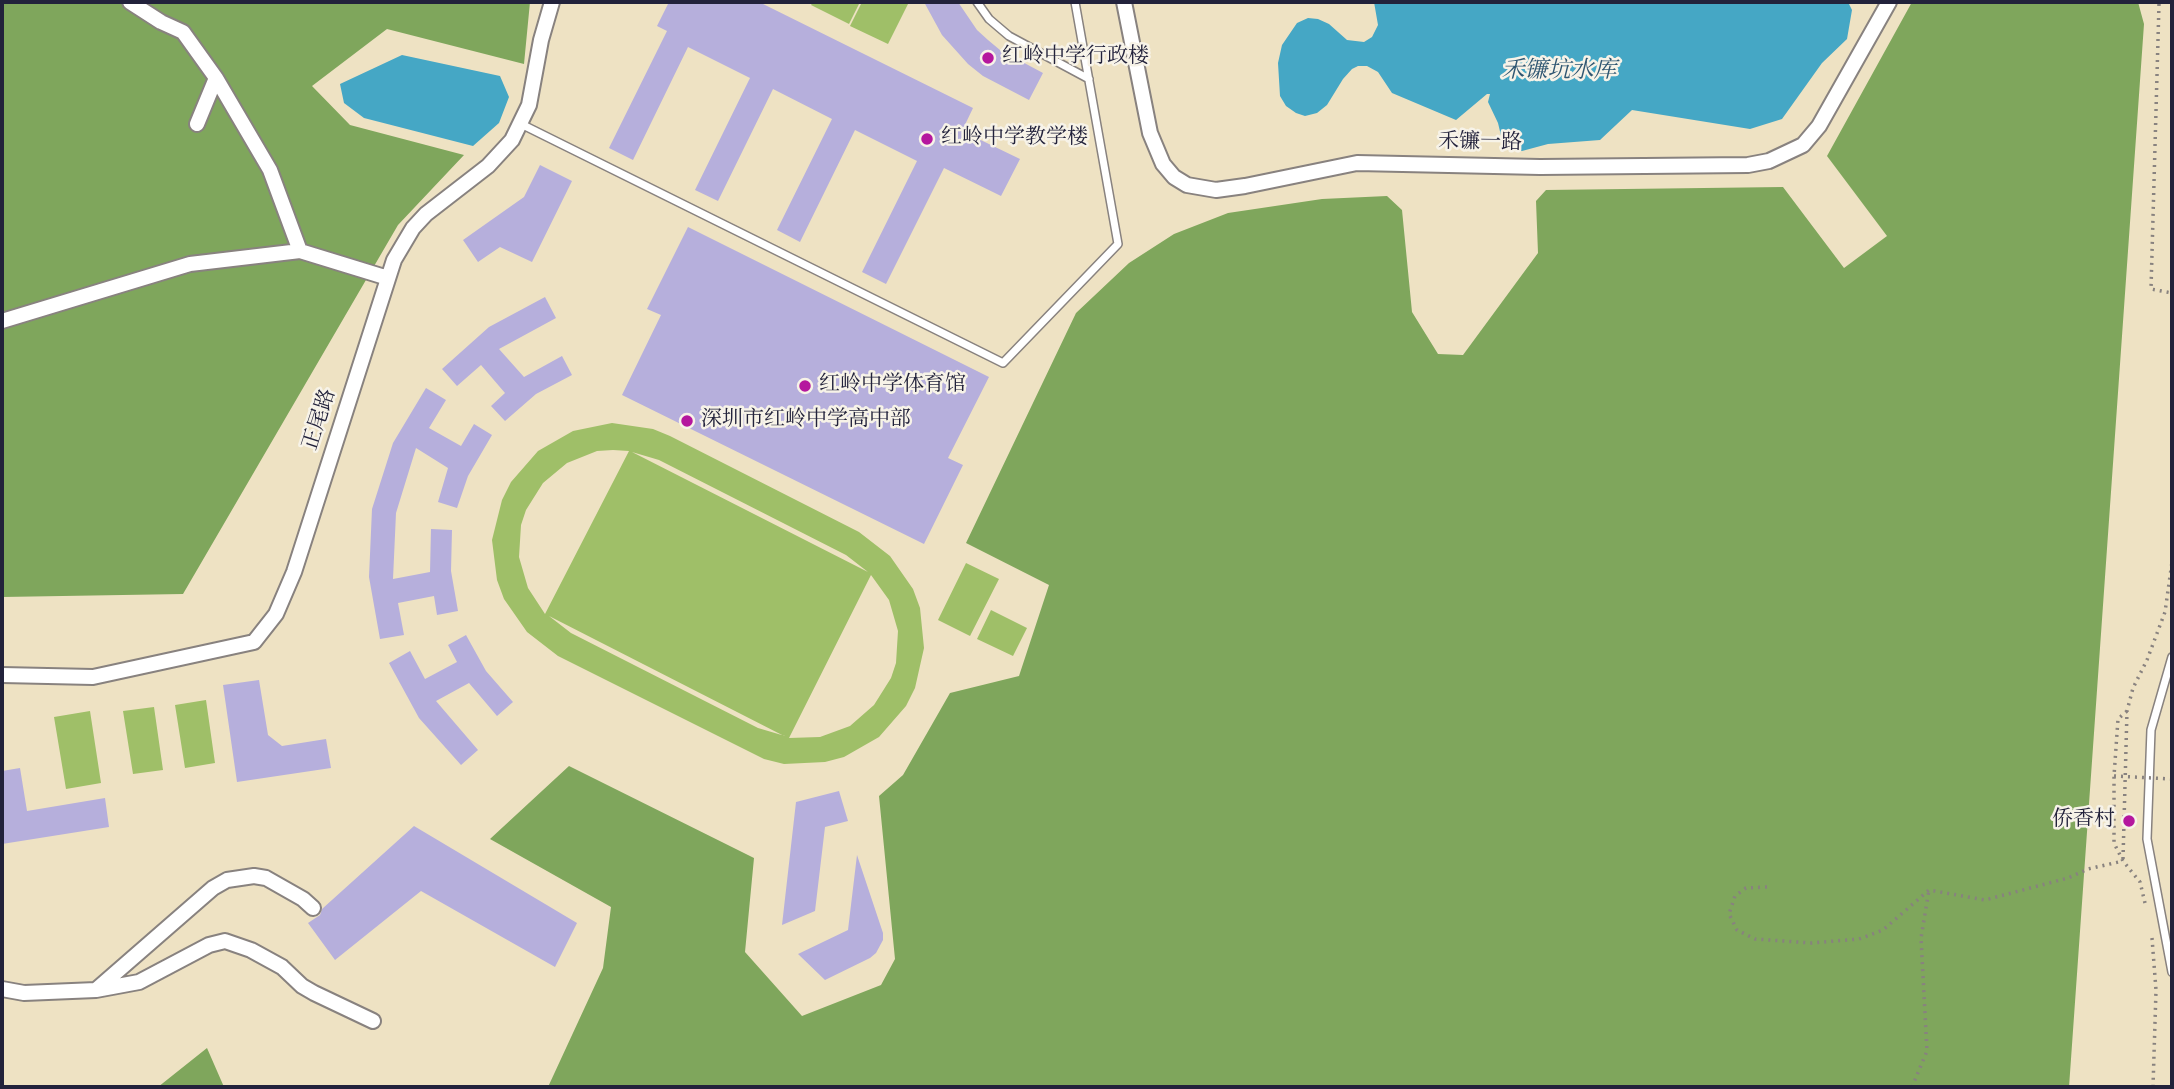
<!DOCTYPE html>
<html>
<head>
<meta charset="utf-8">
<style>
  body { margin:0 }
  #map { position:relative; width:2174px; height:1089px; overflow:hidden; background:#eee2c3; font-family:Vollkorn,serif }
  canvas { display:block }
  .frame { position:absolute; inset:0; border:4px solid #22223b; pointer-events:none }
</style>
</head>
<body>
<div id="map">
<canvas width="2174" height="1089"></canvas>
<div class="frame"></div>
</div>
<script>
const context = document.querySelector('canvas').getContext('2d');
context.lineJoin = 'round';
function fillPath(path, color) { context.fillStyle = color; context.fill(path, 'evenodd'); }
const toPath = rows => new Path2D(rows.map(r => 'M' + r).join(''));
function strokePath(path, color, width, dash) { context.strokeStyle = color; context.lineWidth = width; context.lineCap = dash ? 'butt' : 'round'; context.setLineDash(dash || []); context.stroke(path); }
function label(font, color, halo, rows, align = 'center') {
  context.font = font + ' Vollkorn,"Noto Serif SC",serif'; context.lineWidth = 5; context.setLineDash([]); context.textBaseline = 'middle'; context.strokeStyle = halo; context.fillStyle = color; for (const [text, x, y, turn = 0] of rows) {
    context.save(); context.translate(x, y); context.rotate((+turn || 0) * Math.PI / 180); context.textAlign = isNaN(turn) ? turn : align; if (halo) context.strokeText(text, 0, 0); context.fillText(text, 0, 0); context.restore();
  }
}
fillPath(toPath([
  [813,2,860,2,849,24,811,5],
  [862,2,909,2,888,44,850,26],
  [612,423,653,429,670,436,859,532,890,556,913,589,920,608,924,648,915,688,906,706,879,737,844,757,825,762,784,764,764,759,558,656,527,632,504,599,497,580,492,540,502,500,511,482,538,451,573,431],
  [613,450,629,451,545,614,528,588,519,557,521,525,526,510,543,483,567,463,597,451],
  [632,452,659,460,846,555,868,572],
  [871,575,889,600,898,631,896,663,891,678,874,705,850,726,820,737,789,738],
  [549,616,784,736,785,736,758,728,571,633],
  [966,563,999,579,970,636,938,620],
  [991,610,1027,628,1013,656,977,639],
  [206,700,215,763,185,768,175,705],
  [154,707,163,770,133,774,123,711],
  [90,711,101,783,66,789,54,717]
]), '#9fbf68');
fillPath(toPath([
  [2,2,530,2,524,64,387,29,312,86,350,125,464,155,398,225,183,594,2,597],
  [1912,2,2138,2,2144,24,2069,1087,548,1087,603,968,611,907,490,839,569,766,754,858,745,952,802,1016,881,985,895,959,879,796,903,775,950,693,1019,676,1049,585,966,543,1076,313,1129,263,1174,234,1228,213,1322,199,1387,196,1402,210,1412,312,1438,354,1463,355,1538,253,1536,201,1546,190,1783,187,1844,268,1887,236,1827,156],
  [207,1048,224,1087,158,1087]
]), '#7fa65c');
fillPath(toPath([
  [1374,2,1848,2,1852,10,1847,39,1822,63,1782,119,1750,129,1632,110,1600,140,1548,144,1522,151,1503,144,1498,123,1488,102,1490,94,1487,94,1456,120,1392,93,1378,72,1367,66,1358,66,1352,69,1343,79,1327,105,1317,113,1305,116,1296,113,1286,106,1280,96,1278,63,1282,45,1297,23,1308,18,1318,19,1329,24,1347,40,1364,42,1372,37,1378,25],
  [402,55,500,76,509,97,499,123,473,146,364,118,344,103,340,84]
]), '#45a7c5');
fillPath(toPath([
  [669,2,759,2,973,108,962,131,1020,159,1001,196,944,168,886,284,862,272,917,161,855,130,800,242,777,230,832,119,773,89,718,201,695,190,750,78,688,47,633,160,609,148,667,31,657,26],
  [924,2,958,2,977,30,988,40,1000,50,1043,73,1029,100,983,76,968,64,942,35],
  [540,165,572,181,532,262,500,247,478,262,463,240,524,197],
  [688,227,989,377,948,458,963,465,924,544,622,395,661,315,647,309],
  [545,297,556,318,499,349,524,377,562,356,572,375,536,394,505,421,491,406,505,393,481,365,457,386,442,369,489,327],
  [426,388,446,400,429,428,461,446,474,424,492,435,468,476,457,508,438,502,448,468,416,448,396,513,393,579,430,572,431,529,452,530,451,571,458,611,437,615,434,596,398,603,404,635,380,639,369,577,372,509,393,443],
  [466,635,486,671,513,702,497,716,469,683,436,701,478,750,461,765,419,718,389,663,410,651,425,679,457,662,448,645],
  [259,680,268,735,282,746,326,739,331,768,237,782,223,685],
  [20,768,27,811,105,798,109,827,2,844,2,771],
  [839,791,848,821,825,827,815,911,782,925,796,802],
  [414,826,577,923,555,967,421,891,335,960,308,923,320,915,322,909],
  [857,855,883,933,883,940,876,953,870,958,825,980,798,954,848,930]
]), '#b6afdc');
const service = toPath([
  [977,2,989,19,1009,36,1089,79],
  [521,124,1003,363,1118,244,1075,2],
  [2172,657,2151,730,2147,839,2172,972]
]);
const minor = toPath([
  [130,2,161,22,183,32,216,78,270,170,300,251],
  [1124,2,1150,133,1163,164,1174,177,1187,185,1216,190,1245,186,1357,163,1540,167,1748,165,1769,161,1803,145,1819,126,1889,2],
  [197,124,216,78],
  [2,321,190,264,300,251,388,278],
  [2,675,93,677,254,642,276,614,294,572,394,260,413,228,426,214,488,166,512,140,529,105,541,40,552,2],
  [2,989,24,993,96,990,139,982,209,945,225,941,251,950,282,967,302,986,314,993,373,1021],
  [97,989,213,888,227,880,254,876,266,878,303,899,313,908]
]);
strokePath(service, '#88827f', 10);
strokePath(minor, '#88827f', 18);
strokePath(toPath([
  [2159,4,2151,289,2172,293],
  [2127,711,2118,719,2114,776,2114,843,2123,861,2140,882,2145,903],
  [2123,859,2127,711,2133,688,2147,660,2165,612,2172,562],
  [1767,887,1746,888,1735,896,1729,914,1737,930,1755,939,1811,943,1859,939,1883,930,1929,890,1985,900,2068,878,2088,869,2123,861],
  [2152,938,2156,990,2153,1087],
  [1912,1087,1927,1051,1921,938,1929,890]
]), '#88827f', 3.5, [2, 5]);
strokePath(service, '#fff', 7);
strokePath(minor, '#fff', 14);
strokePath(toPath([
  [2114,776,2172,779]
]), '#88827f', 3.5, [2, 5]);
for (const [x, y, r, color] of [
  [988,58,7,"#b5179e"],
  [927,139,7,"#b5179e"],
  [805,386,7,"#b5179e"],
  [687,421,7,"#b5179e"],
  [2129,821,7,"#b5179e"]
]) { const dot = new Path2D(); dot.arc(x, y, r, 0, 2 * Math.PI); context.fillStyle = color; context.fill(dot); strokePath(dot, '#f7f3e8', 2.5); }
label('21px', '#22223b', '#f7f3e8', [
  ["红岭中学行政楼",1002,58],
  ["红岭中学教学楼",941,139],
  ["红岭中学体育馆",819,386],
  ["深圳市红岭中学高中部",701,421],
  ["侨香村",2115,821,"right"]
], 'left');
label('21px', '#22223b', '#f7f3e8', [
  ["禾镰一路",1480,144,1],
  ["正尾路",321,420,-72]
]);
label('italic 23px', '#305772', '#f7f3e8', [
  ["禾镰坑水库",1559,73]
]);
</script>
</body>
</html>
